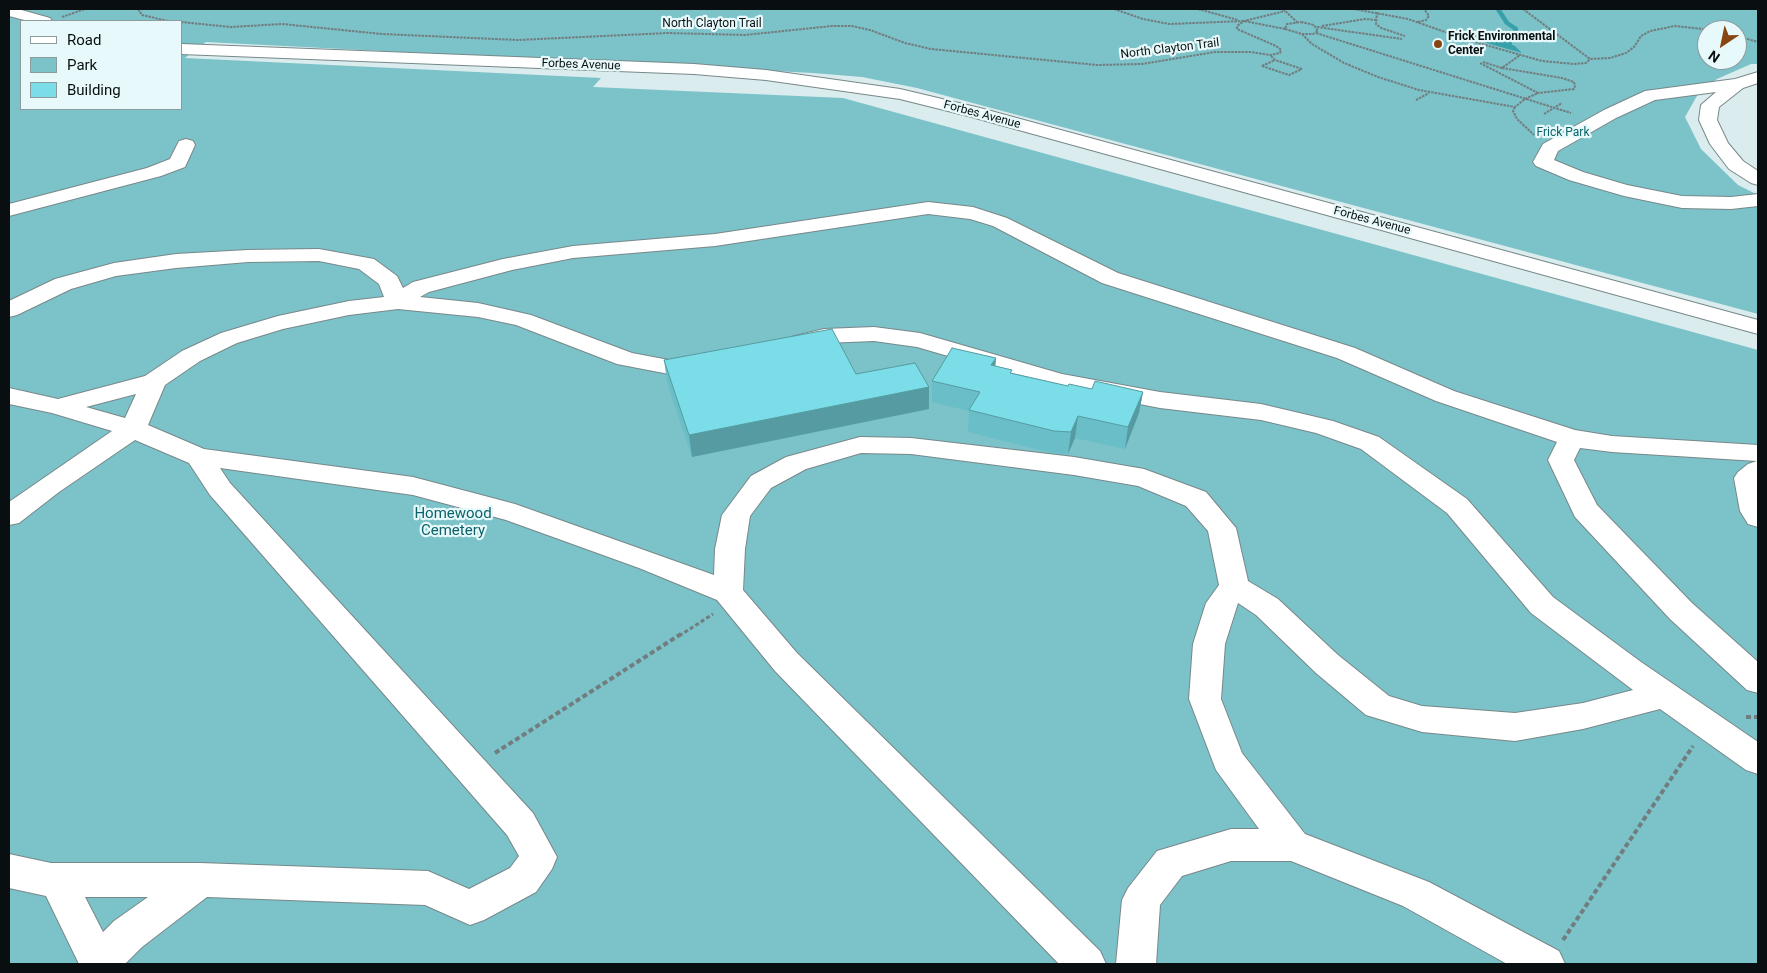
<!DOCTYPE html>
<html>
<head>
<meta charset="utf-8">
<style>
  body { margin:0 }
  #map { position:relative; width:1767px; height:973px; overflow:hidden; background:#daeced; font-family:Roboto,sans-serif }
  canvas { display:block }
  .frame { position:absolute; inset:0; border:10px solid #090f10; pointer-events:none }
  .legend { position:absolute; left:20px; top:20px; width:162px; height:90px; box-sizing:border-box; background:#e7f9fb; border:1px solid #8e9b9d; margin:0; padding:6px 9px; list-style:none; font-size:15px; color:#090f10 }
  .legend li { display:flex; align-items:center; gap:10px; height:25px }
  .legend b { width:25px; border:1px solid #8e9b9d }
  .north { position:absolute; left:1697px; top:20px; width:50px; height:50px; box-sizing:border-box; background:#e7f9fb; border:1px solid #8e9b9d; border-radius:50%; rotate:214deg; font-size:14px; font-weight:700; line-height:20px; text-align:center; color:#090f10 }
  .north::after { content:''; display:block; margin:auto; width:18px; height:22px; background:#874611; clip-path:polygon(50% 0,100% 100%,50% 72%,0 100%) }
</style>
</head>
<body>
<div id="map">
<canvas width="1767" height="973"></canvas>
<div class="frame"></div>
<ul class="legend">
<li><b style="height:6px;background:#fff"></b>Road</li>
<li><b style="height:14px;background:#7bc2c9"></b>Park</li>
<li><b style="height:14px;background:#7bdde7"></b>Building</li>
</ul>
<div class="north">N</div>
</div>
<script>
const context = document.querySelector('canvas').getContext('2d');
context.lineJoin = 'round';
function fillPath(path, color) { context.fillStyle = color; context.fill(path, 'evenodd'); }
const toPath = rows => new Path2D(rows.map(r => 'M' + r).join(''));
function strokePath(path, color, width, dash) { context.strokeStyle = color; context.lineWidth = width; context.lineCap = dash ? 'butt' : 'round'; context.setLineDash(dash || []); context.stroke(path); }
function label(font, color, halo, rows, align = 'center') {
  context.font = font + ' Roboto,sans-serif'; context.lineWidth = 4.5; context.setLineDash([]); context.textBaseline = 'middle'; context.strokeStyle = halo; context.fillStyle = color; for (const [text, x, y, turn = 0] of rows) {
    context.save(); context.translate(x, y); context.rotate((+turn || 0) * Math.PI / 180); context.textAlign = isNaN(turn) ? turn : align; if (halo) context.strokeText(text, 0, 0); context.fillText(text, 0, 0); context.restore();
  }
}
fillPath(toPath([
  [9,9,1758,9,1758,64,1751,64,1717,79,1698,94,1685,117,1701,149,1738,185,1758,195,1758,314,917,88,862,77,813,73,206,42,185,58,601,78,593,87,843,98,1758,350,1758,964,9,964],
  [21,21,181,21,181,109,21,109],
  [1707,30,1737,30,1737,60,1707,60]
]), '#7bc2c9');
fillPath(toPath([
  [1459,30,1498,39,1515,46,1522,53,1458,35,1456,31]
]), '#38a0a9');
strokePath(toPath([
  [1498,9,1507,23,1516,29,1510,38,1510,43]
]), '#38a0a9', 4.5);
const minor = toPath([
  [1758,72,1758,83,1743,88,1719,107,1717,120,1728,143,1743,161,1758,171,1758,185,1751,183,1729,169,1710,144,1699,120,1701,105,1716,92,1655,100,1616,118,1558,151,1554,160,1583,172,1627,185,1682,196,1731,197,1758,194,1758,206,1731,209,1682,208,1624,196,1569,180,1536,166,1533,162,1543,144,1604,110,1645,91,1735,79,1758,72],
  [186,139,193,141,195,145,185,167,161,176,9,216,9,204,147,168,170,159,179,141,186,139],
  [928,202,973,207,1007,218,1118,273,1355,348,1454,391,1575,430,1612,436,1758,445,1758,527,1748,524,1740,511,1734,478,1738,472,1748,464,1757,461,1612,452,1580,448,1574,460,1597,505,1692,603,1758,662,1758,693,1747,690,1670,619,1575,517,1548,460,1557,442,1436,401,1337,358,1102,283,993,226,970,219,928,214,715,246,573,258,512,270,429,292,420,297,478,303,531,315,632,353,669,360,701,355,710,357,713,362,710,367,669,374,617,364,516,325,478,317,398,309,349,315,283,329,237,343,200,361,165,385,148,425,204,449,413,477,515,504,714,575,715,549,722,515,751,476,786,457,860,437,911,438,1074,457,1144,469,1206,492,1236,528,1248,581,1278,599,1338,655,1389,696,1422,706,1515,713,1583,703,1633,690,1531,613,1447,513,1361,449,1316,433,1261,420,1160,408,1058,388,917,347,874,341,824,343,799,349,791,347,787,342,791,337,824,329,874,327,920,333,1062,374,1160,392,1261,404,1333,421,1379,437,1467,499,1553,597,1641,662,1758,742,1758,774,1746,770,1660,709,1583,729,1515,741,1422,732,1366,715,1316,673,1256,615,1238,603,1225,644,1221,699,1242,753,1305,834,1429,882,1559,951,1565,964,1507,964,1403,906,1291,861,1231,861,1182,876,1160,905,1156,964,1116,964,1122,900,1128,888,1157,851,1231,829,1259,829,1216,770,1189,699,1193,644,1206,603,1219,585,1208,531,1186,506,1138,486,1074,475,911,454,861,453,806,469,771,488,750,516,745,549,743,590,797,653,1100,951,1106,964,1059,964,775,671,717,600,639,568,506,520,413,495,220,468,230,483,533,813,557,857,552,869,536,892,484,920,470,925,425,905,207,897,142,947,125,964,79,964,46,896,9,888,9,854,51,863,200,863,428,871,469,889,510,868,519,856,507,835,210,495,189,463,135,440,59,492,19,523,9,525,9,502,112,431,52,413,9,404,9,388,58,399,145,376,182,351,221,333,278,316,349,301,384,297,379,284,359,269,319,261,248,262,176,268,116,276,71,289,17,315,9,317,9,301,55,279,114,263,176,254,248,250,319,249,374,259,397,276,403,288,413,282,503,259,573,246,715,234,928,202],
  [136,394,125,418,86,407,136,394],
  [85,897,148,897,114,921,103,932,85,897]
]);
const major = toPath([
  [9,9,18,9,50,18,52,21,28,21,9,16,9,9],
  [181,44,694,64,766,70,900,89,980,108,1758,320,1758,334,968,116,900,99,766,80,694,74,181,54,181,44]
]);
strokePath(minor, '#78888a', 2);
strokePath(major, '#78888a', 2);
strokePath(toPath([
  [138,9,142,15,168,21],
  [1114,9,1143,19,1169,24,1244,21,1285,29],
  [1198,9,1238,20],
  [1283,9,1297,22],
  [1354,9,1408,19,1468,40,1542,61,1574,64,1586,63,1590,59],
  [1523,9,1590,59,1610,58,1626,53,1634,47,1641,36,1650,31,1675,26,1712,30],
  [1377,12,1376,24,1381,28,1405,36],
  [62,17,85,9],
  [181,22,231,27,282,24,382,34,518,40,668,33,745,35,832,26,852,26,870,30,905,43,931,49,1097,65,1142,64,1215,52,1251,52,1270,55,1280,53,1281,50,1276,46,1237,29,1237,26,1244,21,1285,11],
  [1301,22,1314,25,1318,31,1313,34,1302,34,1285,29,1287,24,1301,22],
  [1418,22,1426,20,1429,16,1424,9],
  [1322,26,1365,19,1377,20],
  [1317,27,1402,39],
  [1316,33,1571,113],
  [1302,34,1312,44,1344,63,1378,77,1419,90,1515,107,1525,99,1538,93,1480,63],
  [1737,36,1758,42],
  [1271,56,1275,60,1302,69],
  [1483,62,1502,68,1520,55],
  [1262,66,1289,75,1302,69],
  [1262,66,1275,60],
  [1502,68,1562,78,1574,82,1575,86,1574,89,1538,93],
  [1416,100,1429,93],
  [1515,107,1513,111,1517,119,1534,135],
  [1544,114,1562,103]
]), '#717d7e', 2, [2.5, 1]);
strokePath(toPath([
  [679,636,713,614]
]), '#717d7e', 3, [4, 2.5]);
strokePath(toPath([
  [1746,717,1758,717],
  [495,753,681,634],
  [1563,940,1693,746]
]), '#717d7e', 4, [5, 3]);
fillPath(minor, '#fff');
fillPath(major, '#fff');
fillPath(toPath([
  [996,358,995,366,1012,373,1068,386,1092,389,1143,392,1139,413,1125,449,1075,438,1068,454,1052,453,968,432,969,411,932,402,932,381],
  [664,360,856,374,929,387,929,409,692,457,667,382]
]), '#6abec7');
fillPath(toPath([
  [996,358,994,379,991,365],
  [929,387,929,409,692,457,689,435],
  [1143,392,1139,413,1125,449,1128,427],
  [1078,416,1075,438,1068,454,1071,432]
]), '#569ba2');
const building = toPath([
  [832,329,856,374,915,363,929,387,689,435,664,360,832,329],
  [952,348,996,358,991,365,1012,370,1010,373,1068,386,1069,384,1092,389,1095,381,1143,392,1128,427,1078,416,1071,432,1054,431,969,410,980,392,932,381,952,348]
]);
fillPath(building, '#7bdde7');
strokePath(building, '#569ba2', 1);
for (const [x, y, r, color] of [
  [1438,44,5,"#874611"]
]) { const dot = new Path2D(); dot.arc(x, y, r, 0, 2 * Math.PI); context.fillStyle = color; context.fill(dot); strokePath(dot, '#e7f9fb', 2); }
label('12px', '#090f10', '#e7f9fb', [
  ["North Clayton Trail",712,24],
  ["North Clayton Trail",1170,49,-7],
  ["Forbes Avenue",581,65,2],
  ["Forbes Avenue",982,115,15],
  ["Forbes Avenue",1372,221,15]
]);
label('bold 12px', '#090f10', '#e7f9fb', [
  ["Frick Environmental",1448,37],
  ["Center",1448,51]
], 'left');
label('12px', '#0d636a', '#e7f9fb', [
  ["Frick Park",1563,133]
]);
label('15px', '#0d636a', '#e7f9fb', [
  ["Homewood",453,514],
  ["Cemetery",453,531]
]);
</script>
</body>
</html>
